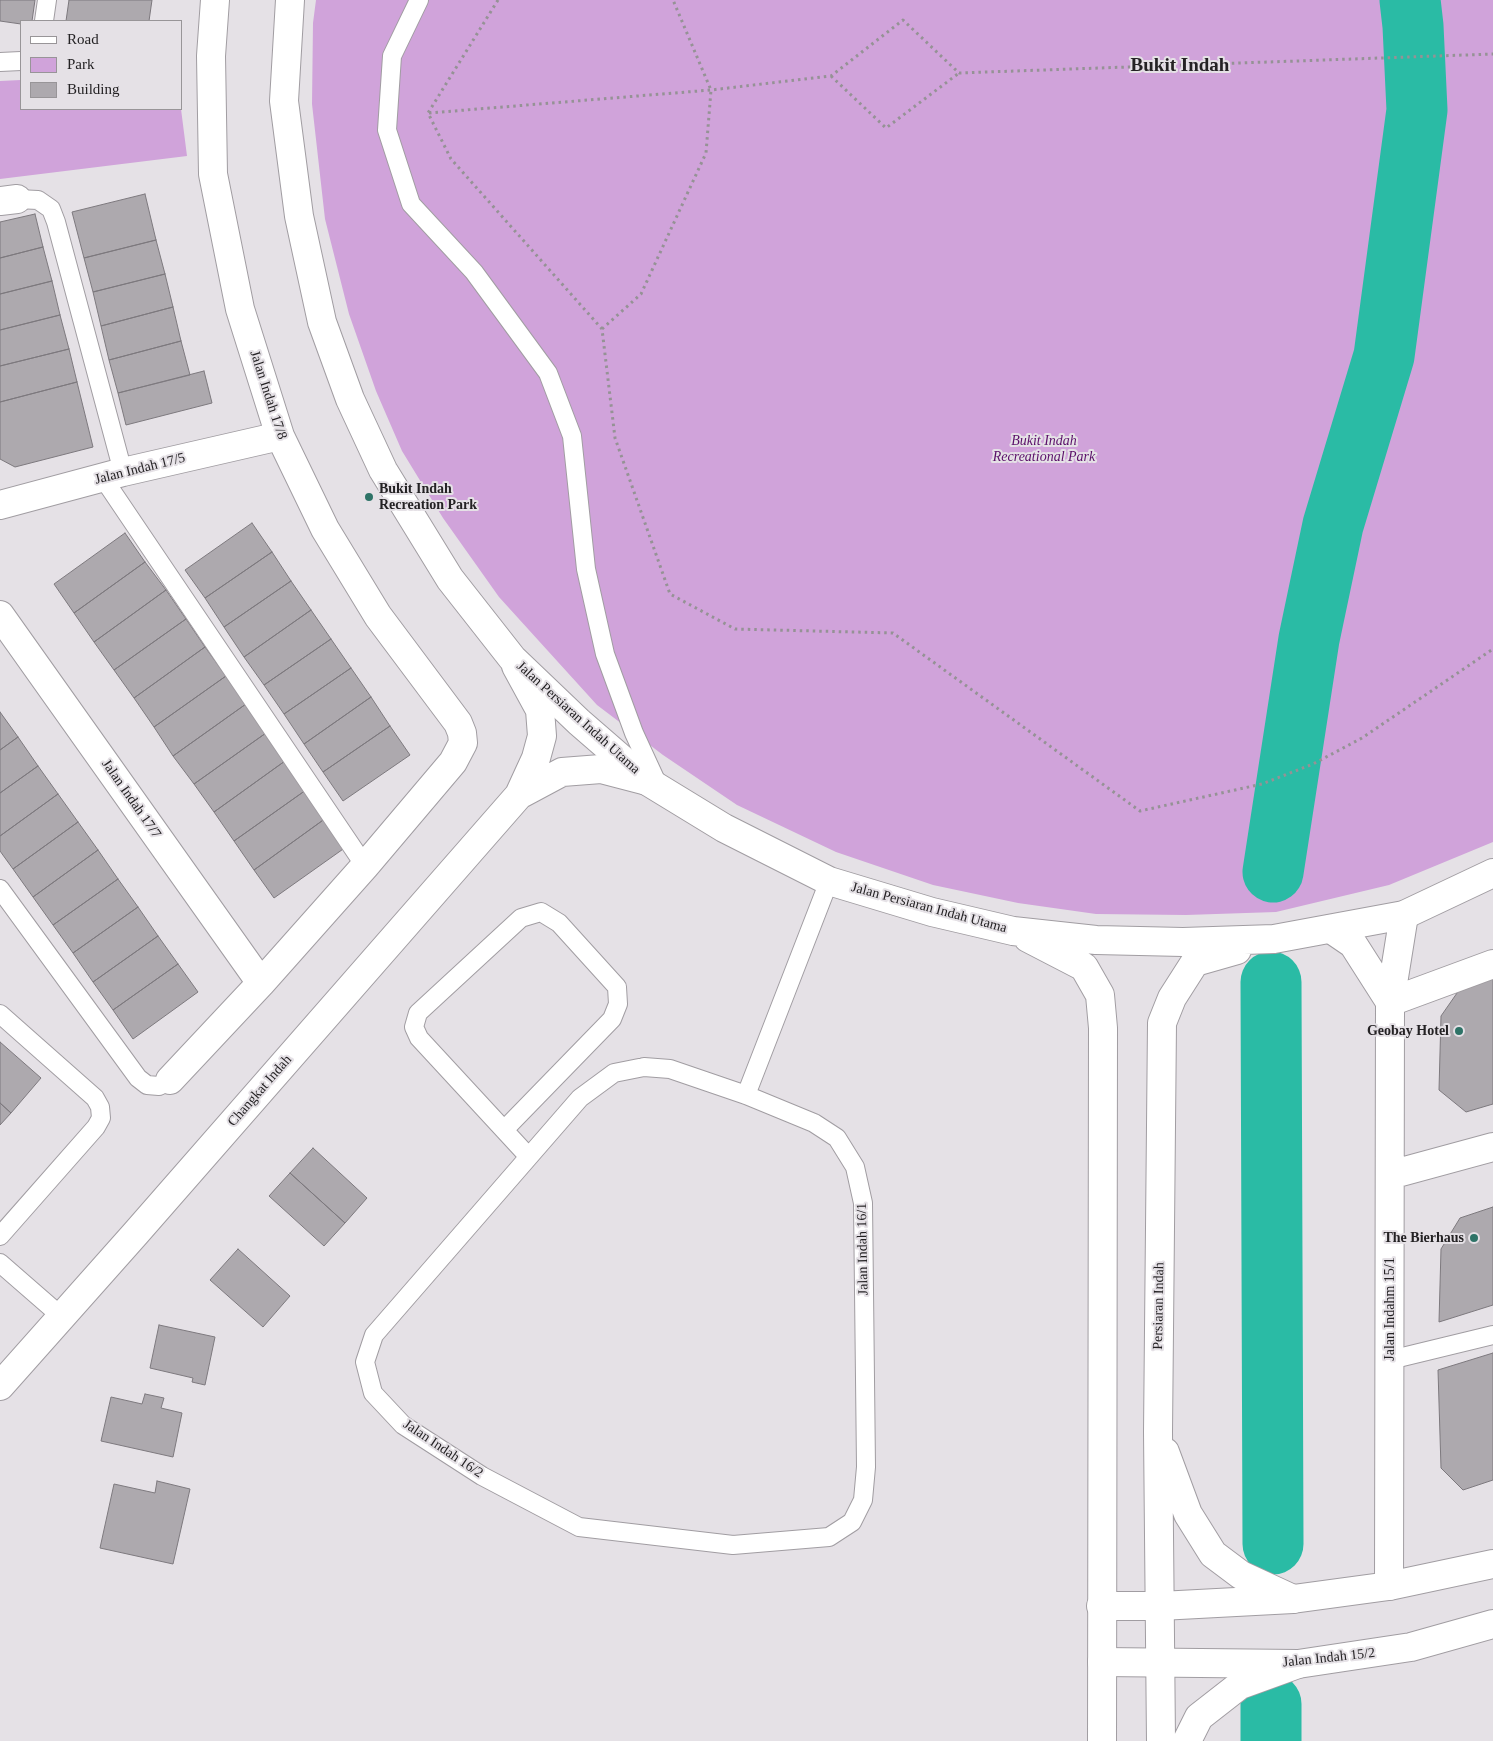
<!DOCTYPE html>
<html>
<head>
<meta charset="utf-8">
<style>
  body { margin:0 }
  #map { position:relative; width:1493px; height:1741px; overflow:hidden; background:#e5e1e6; font-family:Georgia,serif }
  canvas { display:block }
  .legend { position:absolute; left:20px; top:20px; width:162px; height:90px; box-sizing:border-box; background:#e5e1e6; border:1px solid #989598; margin:0; padding:6px 9px; list-style:none; font-size:15px; color:#242224 }
  .legend li { display:flex; align-items:center; gap:10px; height:25px }
  .legend b { width:25px; border:1px solid #989598 }
</style>
</head>
<body>
<div id="map">
<canvas width="1493" height="1741"></canvas>
<ul class="legend">
<li><b style="height:6px;background:#fff"></b>Road</li>
<li><b style="height:14px;background:#d0a3da"></b>Park</li>
<li><b style="height:14px;background:#ada9ae"></b>Building</li>
</ul>
</div>
<script>
const context = document.querySelector('canvas').getContext('2d');
context.lineJoin = 'round';
function fillPath(path, color) { context.fillStyle = color; context.fill(path, 'evenodd'); }
const toPath = rows => new Path2D(rows.map(r => 'M' + r).join(''));
function strokePath(path, color, width, dash) { context.strokeStyle = color; context.lineWidth = width; context.lineCap = dash ? 'butt' : 'round'; context.setLineDash(dash || []); context.stroke(path); }
function label(font, color, halo, rows, align = 'center') {
  context.font = font + ' Georgia,serif'; context.lineWidth = 4; context.setLineDash([]); context.textBaseline = 'middle'; context.strokeStyle = halo; context.fillStyle = color; for (const [text, x, y, turn = 0] of rows) {
    context.save(); context.translate(x, y); context.rotate((+turn || 0) * Math.PI / 180); context.textAlign = isNaN(turn) ? turn : align; if (halo) context.strokeText(text, 0, 0); context.fillText(text, 0, 0); context.restore();
  }
}
fillPath(toPath([
  [316,0,1493,0,1493,842,1389,885,1276,912,1186,915,1096,914,1018,903,933,885,836,852,737,805,663,755,597,705,499,597,443,518,402,451,376,391,349,314,325,219,312,104,313,23],
  [21,80,21,109,181,109,187,156,0,179,0,81]
]), '#d0a3da');
strokePath(toPath([
  [1273,872,1309,639,1333,525,1384,356,1417,110,1413,26,1410,0],
  [1271,982,1273,1544],
  [1271,1741,1271,1704]
]), '#2abba5', 61);
const building = toPath([
  [0,0,35,0,32,21,21,21,21,24,0,21,0,0],
  [69,0,152,0,149,21,66,21,69,0],
  [145,194,156,240,84,258,72,212,145,194],
  [35,214,43,247,0,258,0,222,35,214],
  [156,240,165,274,93,292,84,258,156,240],
  [43,247,52,281,0,294,0,258,43,247],
  [165,274,173,307,101,326,93,292,165,274],
  [52,281,60,315,0,330,0,294,52,281],
  [173,307,181,341,109,360,101,326,173,307],
  [60,315,69,349,0,366,0,330,60,315],
  [181,341,190,375,118,393,109,360,181,341],
  [69,349,77,382,0,402,0,366,69,349],
  [204,371,212,403,126,425,118,393,204,371],
  [77,382,93,447,15,467,0,459,0,402,77,382],
  [252,523,272,552,205,598,185,570,252,523],
  [125,533,145,562,74,613,54,584,125,533],
  [272,552,291,581,224,627,205,598,272,552],
  [145,562,166,590,94,642,74,613,145,562],
  [291,581,311,610,244,657,224,627,291,581],
  [166,590,186,619,114,670,94,642,166,590],
  [311,610,331,639,264,685,244,657,311,610],
  [186,619,205,647,134,698,114,670,186,619],
  [331,639,351,668,284,714,264,685,331,639],
  [205,647,226,676,154,727,134,698,205,647],
  [351,668,371,697,304,744,284,714,351,668],
  [226,676,246,704,173,756,154,727,226,676],
  [371,697,390,726,323,772,304,744,371,697],
  [246,704,266,733,194,784,173,756,246,704],
  [0,712,18,737,0,750,0,712],
  [390,726,410,755,343,801,323,772,390,726],
  [266,733,285,761,214,812,194,784,266,733],
  [18,737,38,766,0,793,0,750,18,737],
  [285,761,306,790,234,841,214,812,285,761],
  [38,766,58,794,0,836,0,793,38,766],
  [306,790,326,818,254,870,234,841,306,790],
  [58,794,78,822,13,869,0,851,0,836,58,794],
  [326,818,346,847,274,898,254,870,326,818],
  [78,822,98,850,33,897,13,869,78,822],
  [98,850,118,879,53,925,33,897,98,850],
  [118,879,138,907,73,953,53,925,118,879],
  [138,907,158,936,93,982,73,953,138,907],
  [158,936,178,964,113,1010,93,982,158,936],
  [178,964,198,992,133,1039,113,1010,178,964],
  [1493,975,1493,1104,1466,1112,1439,1090,1441,1016,1464,983,1493,975],
  [0,1042,41,1078,11,1113,0,1103,0,1042],
  [0,1103,11,1113,0,1125,0,1103],
  [313,1148,367,1198,345,1223,290,1173,313,1148],
  [290,1173,345,1223,324,1246,269,1196,290,1173],
  [1493,1207,1493,1305,1439,1322,1441,1249,1460,1218,1493,1207],
  [238,1249,290,1296,263,1327,210,1280,238,1249],
  [159,1325,215,1337,205,1385,192,1382,193,1378,150,1368,159,1325],
  [1493,1353,1493,1480,1463,1490,1441,1468,1438,1370,1493,1353],
  [145,1394,164,1398,161,1408,182,1413,173,1457,101,1441,111,1397,142,1404,145,1394],
  [157,1481,190,1489,173,1564,100,1548,114,1484,155,1493,157,1481]
]);
fillPath(building, '#ada9ae');
strokePath(building, '#7d797e', 1);
const service = toPath([
  [419,0,392,56,387,130,411,204,474,272,548,373,572,436,586,569,605,654,634,733,657,783],
  [44,21,47,0],
  [0,62,21,61],
  [17,199,38,200,51,209,56,222,123,472],
  [103,478,365,866],
  [0,889,138,1078,147,1085,159,1086,170,1080],
  [0,1014,95,1098,100,1107,101,1118,96,1127,0,1236],
  [644,1067,670,1069,746,1095,814,1123,837,1138,855,1167,863,1203,866,1467,863,1500,852,1522,829,1537,733,1545,579,1527,482,1476,403,1425,373,1393,365,1362,374,1335,580,1098,614,1073,644,1067],
  [746,1095,829,881],
  [504,1130,612,1019,618,1004,617,987,559,923,541,912,521,918,418,1013,414,1027,419,1038,504,1130,528,1156],
  [0,1263,62,1317],
  [1390,1360,1493,1335]
]);
const minor = toPath([
  [0,201,17,199],
  [0,505,123,472,280,436],
  [0,615,261,983],
  [1331,929,1353,944,1390,1002],
  [1390,1002,1493,964],
  [170,1080,261,983,365,866,453,762,463,743,462,733,458,723,378,616,325,529,280,436,240,309,213,174,211,56,215,0],
  [1390,1175,1493,1147],
  [1389,1586,1390,1002,1404,915]
]);
const tertiary = toPath([
  [519,795,562,772,601,769,647,781],
  [0,1386,136,1233,519,795,536,758,542,736,540,710,516,666],
  [1101,1606,1160,1606,1293,1599,1389,1586,1493,1564],
  [1102,1662,1298,1664,1411,1647,1493,1624]
]);
const secondary = toPath([
  [290,0,284,101,299,216,322,322,350,399,383,470,450,579,512,658,579,722,647,781,724,828,829,881,932,912,1013,931,1096,940,1183,942,1274,939,1404,915,1493,873],
  [1028,938,1084,967,1100,995,1103,1028,1102,1741],
  [1165,1452,1188,1514,1213,1554,1241,1575,1293,1599],
  [1161,1741,1158,1432,1162,1023,1172,998,1195,962,1237,950],
  [1187,1741,1199,1717,1240,1685,1298,1664]
]);
strokePath(service, '#a19da2', 20);
strokePath(minor, '#a19da2', 30);
strokePath(tertiary, '#a19da2', 30);
strokePath(secondary, '#a19da2', 30);
strokePath(toPath([
  [498,0,428,113,451,159,602,329,615,438,670,594,735,629,893,633,1140,811,1262,784,1313,764,1362,738,1493,649],
  [831,76,886,128,959,73],
  [429,113,711,90,831,76,903,20,959,73,1493,54],
  [602,329,641,294,706,153,711,90,673,0]
]), '#959295', 3, [2.5, 4]);
strokePath(service, '#fff', 18);
strokePath(minor, '#fff', 28);
strokePath(tertiary, '#fff', 28);
strokePath(secondary, '#fff', 28);
for (const [x, y, r, color] of [
  [369,497,5,"#2e7367"],
  [1459,1031,5,"#2e7367"],
  [1474,1238,5,"#2e7367"]
]) { const dot = new Path2D(); dot.arc(x, y, r, 0, 2 * Math.PI); context.fillStyle = color; context.fill(dot); strokePath(dot, '#e5e1e6', 2); }
label('14px', '#242224', '#e5e1e6', [
  ["Jalan Indah 17/8",268,395,72],
  ["Jalan Indah 17/5",140,469,-14],
  ["Jalan Persiaran Indah Utama",578,718,42],
  ["Jalan Indah 17/7",131,799,55],
  ["Jalan Persiaran Indah Utama",929,908,15],
  ["Changkat Indah",260,1091,-49],
  ["Jalan Indah 16/1",863,1249,-91],
  ["Persiaran Indah",1159,1306,-89],
  ["Jalan Indahm 15/1",1390,1309,-90],
  ["Jalan Indah 16/2",443,1449,34],
  ["Jalan Indah 15/2",1329,1658,-6]
]);
label('italic 14px', '#5a0f69', '#e5e1e6', [
  ["Bukit Indah",1044,441],
  ["Recreational Park",1044,457]
]);
label('bold 14px', '#242224', '#e5e1e6', [
  ["Bukit Indah",379,489,"left"],
  ["Recreation Park",379,505,"left"],
  ["Geobay Hotel",1449,1031],
  ["The Bierhaus",1464,1238]
], 'right');
label('bold 19px', '#242224', '#e5e1e6', [
  ["Bukit Indah",1180,66]
]);
</script>
</body>
</html>
